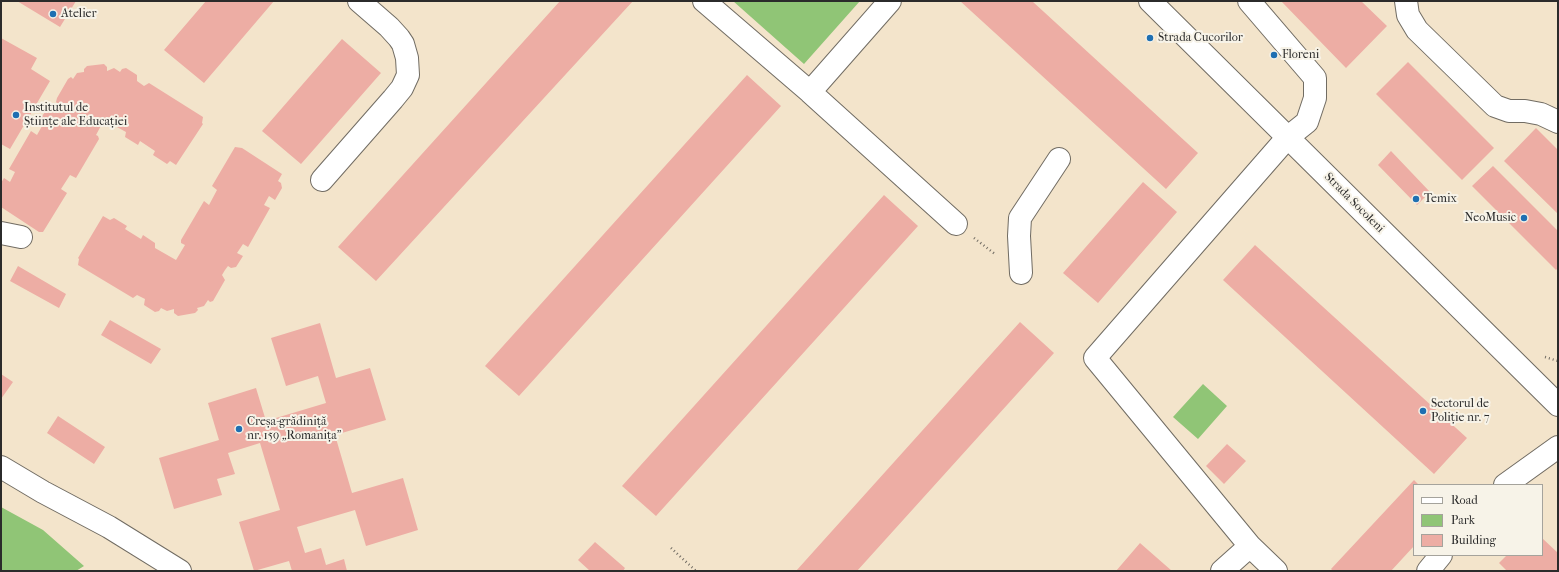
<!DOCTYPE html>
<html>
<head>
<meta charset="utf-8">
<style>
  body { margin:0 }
  #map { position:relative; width:1559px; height:572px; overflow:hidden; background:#f3e4cb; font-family:"IM FELL French Canon",serif }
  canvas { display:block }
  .frame { position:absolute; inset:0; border:2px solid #2b2b2b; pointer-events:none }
  .legend { position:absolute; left:1413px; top:484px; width:130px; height:72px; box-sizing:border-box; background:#f7f3e8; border:1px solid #a5a39c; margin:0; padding:5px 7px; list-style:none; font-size:12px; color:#2b2b2b }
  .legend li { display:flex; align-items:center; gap:8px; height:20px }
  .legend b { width:20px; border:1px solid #a5a39c }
</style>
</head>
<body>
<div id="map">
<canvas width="1559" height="572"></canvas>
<div class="frame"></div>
<ul class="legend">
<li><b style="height:5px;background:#fff"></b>Road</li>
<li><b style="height:11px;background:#90c576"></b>Park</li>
<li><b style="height:11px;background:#edada4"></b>Building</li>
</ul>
</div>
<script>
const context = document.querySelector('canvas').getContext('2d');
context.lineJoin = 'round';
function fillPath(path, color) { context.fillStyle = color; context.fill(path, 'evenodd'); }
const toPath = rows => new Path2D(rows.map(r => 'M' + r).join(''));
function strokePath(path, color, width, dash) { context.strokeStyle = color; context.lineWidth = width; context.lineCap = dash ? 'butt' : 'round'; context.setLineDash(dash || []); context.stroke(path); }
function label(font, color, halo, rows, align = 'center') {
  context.font = font + ' "IM FELL French Canon",serif'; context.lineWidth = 4; context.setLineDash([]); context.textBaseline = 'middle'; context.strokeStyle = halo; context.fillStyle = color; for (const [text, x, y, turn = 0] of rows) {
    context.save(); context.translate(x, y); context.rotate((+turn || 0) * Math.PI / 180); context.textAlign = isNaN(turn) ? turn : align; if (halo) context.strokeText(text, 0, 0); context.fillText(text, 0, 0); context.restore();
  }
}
fillPath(toPath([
  [733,1,860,1,804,64],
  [1203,384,1227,406,1198,439,1173,417],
  [1,507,43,530,84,566,76,571,1,571]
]), '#90c576');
fillPath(toPath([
  [17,1,76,1,60,27],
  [206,1,274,1,204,83,164,50],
  [560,1,633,1,376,281,338,247],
  [960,1,1032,1,1198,153,1166,189],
  [1281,1,1361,1,1387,26,1346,68],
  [1,38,37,58,31,69,50,81,10,149,1,144],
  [342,39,381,73,301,164,262,131],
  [1408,62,1494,148,1462,180,1376,94],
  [104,64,107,67,107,71,114,68,120,72,122,69,126,68,137,75,137,81,144,86,149,83,203,117,202,123,203,124,176,165,170,161,167,164,153,155,155,151,140,141,138,145,125,137,126,132,104,120,96,135,98,136,99,139,76,178,70,175,61,189,67,193,43,232,39,232,1,207,1,183,4,178,10,182,15,172,9,169,31,131,37,135,42,126,38,122,45,112,49,111,52,113,54,111,58,104,56,102,57,98,68,79,71,77,73,79,77,73,84,72,84,69,87,66],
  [747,75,781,106,519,396,485,366],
  [1536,128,1558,150,1558,214,1504,161],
  [235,147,242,148,282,174,278,181,281,183,282,188,275,200,269,196,264,205,270,208,248,247,243,244,237,253,243,256,236,267,231,268,228,266,225,270,222,275,225,280,213,301,210,302,208,300,204,306,197,308,198,310,195,313,178,316,174,313,174,309,167,311,161,308,159,311,155,312,144,305,145,299,137,295,133,298,78,265,79,259,78,258,103,216,110,220,114,218,127,226,125,229,141,239,143,235,155,243,155,248,176,260,185,245,181,243,181,240,204,201,209,205,217,190,212,186],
  [1391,151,1430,192,1417,205,1378,165],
  [1493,166,1558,231,1558,268,1556,270,1472,186],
  [1143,182,1177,212,1098,303,1063,273],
  [884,195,918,226,656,516,622,486],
  [1255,245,1467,438,1434,474,1223,280],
  [18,266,66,294,59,308,10,281],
  [110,320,161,349,151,364,101,335],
  [1020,322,1054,353,857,571,796,571],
  [320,323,336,378,370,368,386,420,335,435,352,493,403,478,418,530,366,546,355,510,297,527,305,553,321,548,326,565,344,559,347,571,292,571,289,561,254,571,239,522,280,510,260,443,228,453,235,474,217,479,222,495,174,509,159,458,219,440,208,403,256,388,266,421,326,403,318,376,286,386,271,338],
  [1,374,13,382,1,399],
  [58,416,105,447,94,464,47,433],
  [1227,444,1246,461,1224,484,1206,466],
  [1414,480,1419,485,1414,485,1414,546,1391,571,1333,571,1331,569],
  [1542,538,1558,553,1558,571,1507,571,1499,563,1507,555,1542,555],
  [595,542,625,568,623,571,590,571,578,560],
  [1140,543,1172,571,1116,571]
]), '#edada4');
const minor = toPath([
  [704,1,810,92,956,224],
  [1249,1,1315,78,1315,98,1307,122,1287,138,1095,358,1250,546,1276,571],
  [1406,1,1408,15,1417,30,1495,106,1509,111,1525,111,1541,114,1558,122],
  [810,92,890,1],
  [322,180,393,99,402,88,408,75,407,58,403,44,399,38,389,27,359,1],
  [1,233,21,237],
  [1021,273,1019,236,1020,218,1059,159],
  [1,467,43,492,109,527,180,571],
  [1505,485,1558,447],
  [1222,571,1250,546],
  [1428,571,1441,555]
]);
const major = toPath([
  [1150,1,1558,405]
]);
strokePath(minor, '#716c63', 24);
strokePath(major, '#716c63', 24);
strokePath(toPath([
  [974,238,995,254],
  [1545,357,1558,361],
  [671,548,696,571]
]), '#716c63', 2.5, [1, 3]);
strokePath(minor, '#fff', 22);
strokePath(major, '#fff', 22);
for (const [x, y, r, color] of [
  [53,14,4,"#1f6fb2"],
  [1150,38,4,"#1f6fb2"],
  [1274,55,4,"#1f6fb2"],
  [16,115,4,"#1f6fb2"],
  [1416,199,4,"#1f6fb2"],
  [1524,218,4,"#1f6fb2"],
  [1423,411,4,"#1f6fb2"],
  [239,429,4,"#1f6fb2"]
]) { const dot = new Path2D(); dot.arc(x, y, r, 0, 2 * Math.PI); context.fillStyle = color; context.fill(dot); strokePath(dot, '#f7f3e8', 1.5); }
label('12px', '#2b2b2b', '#f7f3e8', [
  ["Atelier",61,14],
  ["Strada Cucorilor",1158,38],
  ["Floreni",1282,55],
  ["Institutul de",24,108],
  ["Științe ale Educației",24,122],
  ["Temix",1424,199],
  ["NeoMusic",1516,218,"right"],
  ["Sectorul de",1431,404],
  ["Poliție nr. 7",1431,418],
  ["Creșa-grădiniță",247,422],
  ["nr. 159 „Romanița”",247,436]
], 'left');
label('12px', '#2b2b2b', '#f7f3e8', [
  ["Strada Socoleni",1354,203,45]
]);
</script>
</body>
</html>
